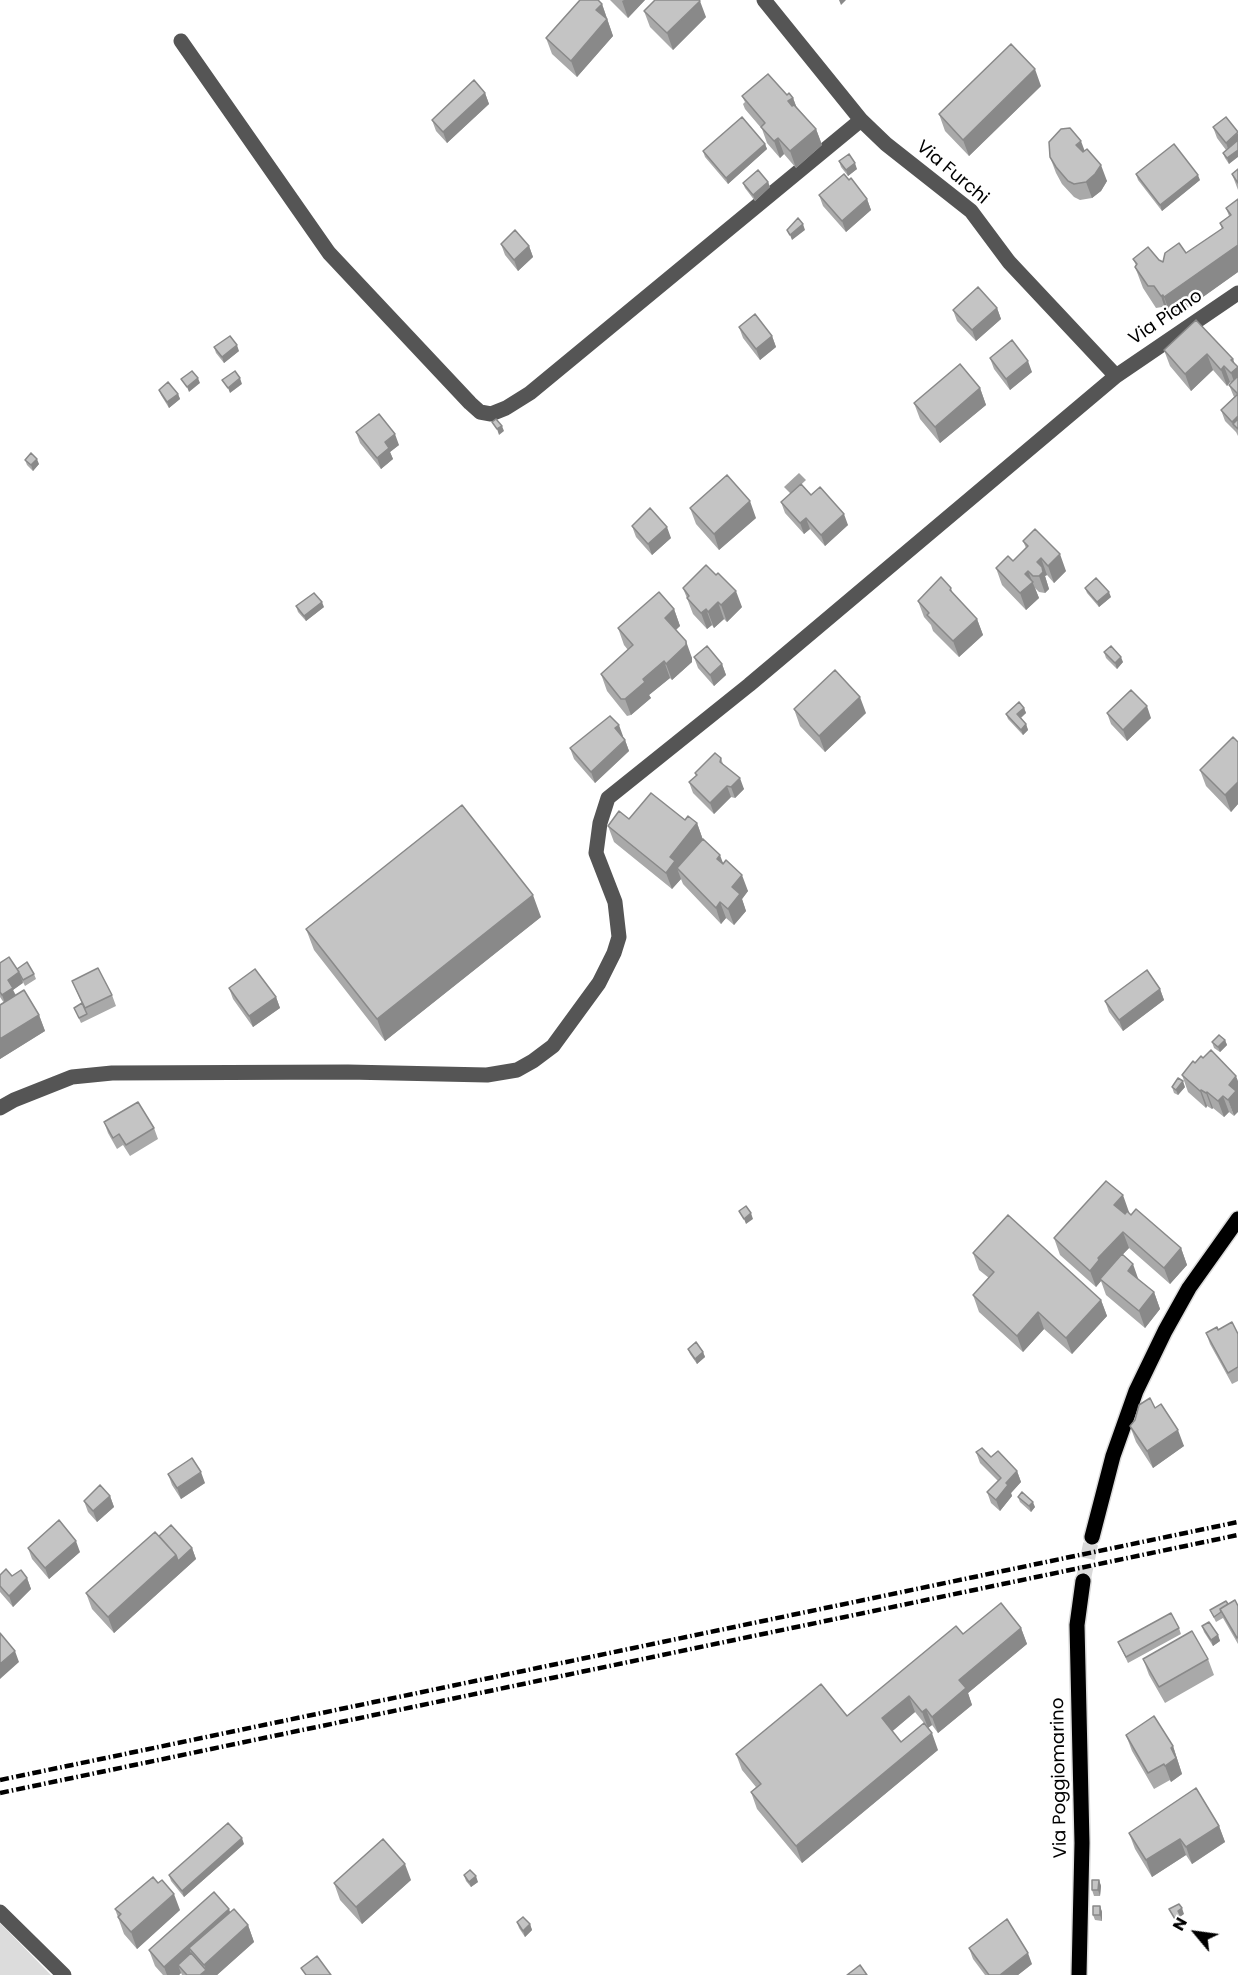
<!DOCTYPE html>
<html>
<head>
<meta charset="utf-8">
<style>
  body { margin:0 }
  #map { position:relative; width:1238px; height:1975px; overflow:hidden; background:#fff; font-family:Poppins,sans-serif }
  canvas { display:block }
  .north { position:absolute; left:1166px; top:1903px; width:60px; height:60px; -webkit-text-stroke:4px #fff; paint-order:stroke; rotate:299deg; font-size:16px; font-weight:700; line-height:24px; text-align:center; color:#000 }
  .north::after { content:''; display:block; margin:auto; width:21px; height:27px; background:#000; clip-path:polygon(50% 0,100% 100%,50% 72%,0 100%) }
</style>
</head>
<body>
<div id="map">
<canvas width="1238" height="1975"></canvas>
<div class="north">N</div>
</div>
<script>
const context = document.querySelector('canvas').getContext('2d');
context.lineJoin = 'round';
function fillPath(path, color) { context.fillStyle = color; context.fill(path, 'evenodd'); }
const toPath = rows => new Path2D(rows.map(r => 'M' + r).join(''));
function strokePath(path, color, width, dash) { context.strokeStyle = color; context.lineWidth = width; context.lineCap = dash ? 'butt' : 'round'; context.setLineDash(dash || []); context.stroke(path); }
function label(font, color, halo, rows, align = 'center') {
  context.font = font + ' Poppins,sans-serif'; context.lineWidth = 5; context.setLineDash([]); context.textBaseline = 'middle'; context.strokeStyle = halo; context.fillStyle = color; for (const [text, x, y, turn = 0] of rows) {
    context.save(); context.translate(x, y); context.rotate((+turn || 0) * Math.PI / 180); context.textAlign = isNaN(turn) ? turn : align; if (halo) context.strokeText(text, 0, 0); context.fillText(text, 0, 0); context.restore();
  }
}
fillPath(toPath([
  [0,1923,6,1929,51,1975,0,1975]
]), '#dcdcdc');
fillPath(toPath([
  [799,473,806,480,791,494,784,487]
]), '#a3a3a3');
strokePath(toPath([
  [1083,1581,1092,1537]
]), '#d9d9d9', 15, [15, 8]);
const major = toPath([
  [1092,1537,1113,1456,1136,1391,1165,1331,1189,1288,1238,1219],
  [1079,1975,1082,1843,1077,1625,1083,1581]
]);
strokePath(major, '#dbdbdb', 18);
strokePath(toPath([
  [764,0,861,120,886,144,971,211,1009,262,1116,376],
  [181,41,329,253,470,403,480,412,491,414,506,408,530,393,861,120],
  [0,1108,14,1100,72,1077,112,1073,348,1072,487,1075,517,1070,533,1061,553,1046,599,983,614,953,619,937,615,902,596,853,600,823,608,798,749,685,1116,376,1238,293],
  [0,1912,64,1975]
]), '#555', 15);
strokePath(major, '#000', 15);
strokePath(toPath([
  [0,1780,1238,1522],
  [0,1793,1238,1535]
]), '#000', 4.5, [9, 3, 1.5, 3]);
fillPath(toPath([
  [610,0,645,0,628,18],
  [602,4,613,36,577,77,552,54,546,38],
  [644,11,706,17,673,50,650,27],
  [1041,86,969,156,945,131,939,114],
  [485,93,489,104,447,143,436,131,432,120],
  [787,95,793,98,796,106,816,129,822,145,796,168,784,154,780,158,767,143,762,129,745,109,743,104,745,102,742,96],
  [1213,127,1238,132,1229,164,1225,158,1223,153,1226,150,1217,138],
  [765,144,767,149,728,184,705,157,703,151],
  [1084,151,1107,181,1101,191,1092,198,1080,200,1074,197,1062,184,1056,173,1050,157],
  [839,161,857,169,848,176,841,167],
  [1238,169,1238,190,1232,174],
  [1136,174,1200,180,1162,211,1138,180],
  [768,182,770,187,755,201,745,188,743,183],
  [819,195,867,199,871,210,846,232,823,206],
  [1238,199,1238,272,1172,319,1170,317,1168,318,1162,307,1156,308,1143,288,1135,267,1136,265,1133,259,1159,260,1163,262,1186,253,1222,229,1220,223,1229,216,1226,208],
  [501,244,529,246,533,257,518,271,505,255],
  [997,308,1001,319,976,341,957,321,953,310],
  [1196,320,1233,359,1234,363,1238,368,1238,436,1236,432,1225,421,1221,410,1234,397,1229,385,1231,383,1230,382,1227,386,1213,370,1191,391,1170,366,1164,350],
  [739,327,772,336,776,347,760,360,743,338],
  [214,347,239,351,224,363,216,353],
  [990,358,1032,372,1010,390,994,369],
  [980,388,986,405,940,443,920,419,914,403],
  [159,390,178,394,180,399,169,408,161,395],
  [356,432,399,445,390,452,393,459,381,469,360,443],
  [25,460,39,464,33,471,27,465],
  [811,495,848,525,825,546,810,529,804,534,785,513,781,502],
  [690,508,756,518,719,550,696,524],
  [632,526,671,538,652,555,636,537],
  [1023,541,1066,571,1054,583,1047,575,1045,576,1049,589,1045,593,1039,592,1035,588,1039,598,1026,610,1002,585,996,568,1013,561,1026,548],
  [683,588,742,607,727,622,724,619,714,628,712,625,707,629,693,614],
  [951,588,953,594,977,619,983,635,959,657,933,631,931,625,924,617,918,601],
  [1085,588,1111,597,1099,607,1087,593],
  [296,606,324,607,306,621,298,612],
  [674,609,680,626,676,630,692,658,692,662,672,680,670,678,649,695,651,698,631,715,627,716,607,691,601,674,628,650,624,645,618,628],
  [1104,652,1123,662,1117,669,1106,658],
  [694,657,722,664,726,675,714,686,698,668],
  [1024,708,1026,713,1021,718,1026,724,1028,730,1023,735,1008,719,1006,714],
  [794,709,866,713,825,752,800,726],
  [1107,713,1151,718,1127,741,1111,724],
  [622,736,625,740,629,751,595,783,574,759,570,748,623,736],
  [721,758,723,764,744,789,735,798,731,797,714,814,693,793,689,782,696,776,695,773],
  [1200,770,1238,804,1231,812,1206,786],
  [629,819,685,820,697,823,703,840,748,891,742,899,746,911,734,925,726,918,721,924,683,884,681,879,672,889,614,842,608,826],
  [541,917,385,1041,314,950,306,929],
  [0,963,34,974,36,979,25,986,23,982,13,990,16,995,39,1015,45,1031,0,1059,0,1005,4,1003,0,997],
  [72,981,112,995,116,1006,81,1023,74,1008,82,1004],
  [229,988,276,997,280,1008,253,1027,233,999],
  [1160,989,1164,1000,1123,1031,1109,1012,1105,1001],
  [1225,1040,1227,1045,1220,1052,1214,1048,1212,1042],
  [1211,1050,1234,1116,1229,1112,1224,1117,1213,1108,1212,1109,1207,1106,1206,1108,1188,1092,1182,1075,1203,1058],
  [1172,1087,1185,1087,1178,1095,1174,1093],
  [104,1122,154,1128,158,1139,130,1156,123,1145,117,1149,108,1133],
  [1129,1212,1128,1213,1181,1248,1187,1265,1170,1284,1129,1248,1122,1255,1139,1280,1154,1292,1160,1309,1145,1328,1106,1295,1101,1281,1096,1287,1060,1255,1054,1238],
  [973,1253,1101,1300,1107,1316,1072,1354,1044,1329,1023,1352,979,1312,973,1295,989,1278,979,1270],
  [1218,1330,1238,1334,1238,1381,1232,1384,1210,1344,1206,1333],
  [688,1349,703,1352,705,1357,697,1364,690,1354],
  [1155,1408,1184,1446,1153,1468,1136,1442,1130,1426,1135,1420],
  [976,1452,991,1457,1017,1471,1021,1482,1011,1493,1012,1496,1000,1511,991,1503,987,1492,998,1481,980,1463],
  [168,1474,205,1483,181,1499,172,1485],
  [110,1496,114,1507,97,1522,88,1512,84,1501],
  [1018,1497,1035,1507,1031,1512,1020,1502],
  [159,1536,192,1548,196,1559,114,1633,92,1609,86,1593],
  [28,1548,80,1552,49,1579,32,1559],
  [0,1575,27,1578,31,1589,13,1607,0,1592],
  [1228,1604,1238,1606,1238,1644,1223,1618,1216,1622,1210,1610],
  [1202,1626,1218,1635,1220,1641,1213,1646,1204,1632],
  [1021,1628,1027,1644,968,1693,972,1705,938,1733,932,1725,928,1728,915,1712,892,1731,901,1742,938,1750,802,1863,757,1809,751,1792,756,1787,742,1770,736,1754,847,1716,963,1634],
  [1179,1628,1181,1634,1128,1663,1118,1642],
  [1143,1659,1208,1659,1214,1675,1165,1703,1149,1675],
  [1126,1735,1173,1746,1182,1774,1171,1782,1170,1780,1154,1789,1132,1751],
  [1219,1826,1225,1842,1192,1864,1186,1855,1152,1877,1135,1849,1129,1833],
  [244,1844,184,1897,171,1881,169,1875],
  [464,1875,478,1882,471,1887,466,1881],
  [411,1880,362,1924,340,1900,334,1883],
  [1099,1880,1101,1886,1100,1896,1094,1896,1092,1890],
  [1100,1906,1102,1912,1102,1921,1095,1920,1093,1915],
  [115,1909,180,1910,137,1949,124,1934],
  [230,1912,248,1925,254,1942,217,1975,182,1975,181,1973,179,1975,163,1975,155,1966,149,1950],
  [517,1922,530,1924,532,1930,525,1937,519,1928],
  [969,1948,1032,1964,1018,1975,985,1975,973,1959]
]), '#a9a9a9');
fillPath(toPath([
  [624,0,645,0,628,18,622,1],
  [839,0,846,0,841,5],
  [700,1,706,17,673,50,667,33],
  [602,4,613,36,577,77,571,61,596,10],
  [1035,69,1041,86,969,156,963,140],
  [485,93,489,104,447,143,443,132],
  [793,98,799,114,788,101],
  [816,129,822,145,796,168,790,151],
  [1238,133,1238,147,1230,154,1226,143],
  [778,138,784,154,780,158,774,141],
  [1081,141,1087,157,1076,145],
  [765,144,767,149,728,184,726,178],
  [1238,150,1238,157,1229,164,1227,158],
  [855,163,857,169,848,176,846,170],
  [1101,165,1107,181,1101,191,1092,198,1086,182],
  [1198,175,1200,180,1162,211,1160,205],
  [768,182,770,187,755,201,753,195],
  [867,199,871,210,846,232,842,221],
  [803,224,805,230,792,240,790,235],
  [1238,245,1238,272,1172,319,1164,297],
  [529,246,533,257,518,271,514,260],
  [1163,295,1170,317,1168,318,1161,296],
  [997,308,1001,319,976,341,972,330],
  [772,336,776,347,760,360,756,349],
  [237,345,239,351,224,363,222,357],
  [1207,354,1213,370,1191,391,1185,374],
  [1233,359,1236,368,1238,367,1238,389,1237,390,1231,373,1231,360],
  [1028,361,1032,372,1010,390,1006,379],
  [1224,366,1230,382,1227,386,1221,370],
  [198,378,200,383,189,392,187,387],
  [240,378,242,384,230,393,228,388],
  [980,388,986,405,940,443,935,427],
  [178,394,180,399,169,408,167,402],
  [1238,416,1238,429,1233,424,1236,433,1232,422],
  [502,426,504,431,499,435,497,429],
  [395,434,399,445,390,452,393,459,381,469,377,458,385,442],
  [37,459,39,464,33,471,31,465],
  [750,501,756,518,719,550,714,534],
  [844,514,848,525,825,546,821,535],
  [806,518,810,529,804,534,800,523],
  [667,527,671,538,652,555,648,544],
  [1060,554,1066,571,1054,583,1048,566],
  [1041,558,1047,575,1045,576,1049,589,1045,593,1039,576,1037,562],
  [1028,571,1039,598,1026,610,1020,593,1025,574],
  [736,591,742,607,727,622,721,605],
  [1109,592,1111,597,1099,607,1097,602],
  [322,602,324,607,306,621,304,616],
  [718,602,724,619,714,628,708,612],
  [674,609,680,626,671,634,665,618],
  [706,609,712,625,707,629,701,613],
  [977,619,983,635,959,657,953,641],
  [686,641,692,658,692,662,672,680,666,664],
  [1121,657,1123,662,1117,669,1115,663],
  [664,661,670,678,649,695,651,698,631,715,625,699,643,679],
  [722,664,726,675,714,686,710,675],
  [860,697,866,713,825,752,819,736],
  [1147,706,1151,718,1127,741,1123,730],
  [1024,708,1026,713,1019,719,1017,714],
  [1026,724,1028,730,1023,735,1021,730],
  [619,725,623,736,619,739,615,728],
  [625,740,629,751,595,783,591,772],
  [740,778,744,789,735,798,731,787],
  [1238,782,1238,804,1231,812,1225,795],
  [727,786,731,797,714,814,710,803],
  [697,823,703,840,677,868,681,879,672,889,666,873,670,857],
  [720,855,726,871,717,859],
  [742,875,748,891,742,899,746,911,734,925,728,909,732,887],
  [533,895,541,917,385,1041,377,1019],
  [720,902,726,918,721,924,716,908],
  [19,972,23,983,13,990,17,999,6,1006,2,995,8,980],
  [1160,989,1164,1000,1123,1031,1119,1020],
  [276,997,280,1008,253,1027,249,1016],
  [39,1015,45,1031,0,1059,0,1039],
  [1225,1040,1227,1045,1220,1052,1218,1047],
  [1236,1076,1238,1081,1238,1112,1234,1116,1228,1100,1229,1085],
  [1183,1081,1185,1087,1178,1095,1176,1090],
  [1201,1090,1207,1106,1206,1108,1200,1091],
  [1207,1092,1213,1108,1212,1109,1206,1093],
  [1223,1096,1229,1112,1224,1117,1218,1101],
  [1123,1195,1129,1212,1120,1221,1114,1205],
  [751,1213,753,1219,746,1224,744,1219],
  [1123,1232,1129,1248,1104,1274,1100,1279,1101,1281,1096,1287,1090,1271,1098,1258],
  [1181,1248,1187,1265,1170,1284,1164,1268],
  [1133,1264,1139,1281,1128,1271],
  [1154,1292,1160,1309,1145,1328,1139,1311],
  [1101,1300,1107,1316,1072,1354,1066,1338],
  [1038,1312,1044,1329,1023,1352,1017,1336],
  [703,1352,705,1357,697,1364,695,1359],
  [1178,1430,1184,1446,1153,1468,1147,1451],
  [1017,1471,1021,1482,1011,1493,1012,1496,1000,1511,996,1500,1006,1483],
  [201,1472,205,1483,181,1499,177,1488],
  [110,1496,114,1507,97,1522,93,1511],
  [1033,1502,1035,1507,1031,1512,1029,1506],
  [76,1541,80,1552,49,1579,45,1568],
  [192,1548,196,1559,114,1633,108,1617,176,1555],
  [27,1578,31,1589,13,1607,9,1596],
  [1021,1628,1027,1644,968,1693,972,1705,938,1733,932,1717,959,1680],
  [1218,1635,1220,1641,1213,1646,1211,1640],
  [15,1651,19,1662,0,1679,0,1664],
  [909,1696,915,1712,888,1735,882,1718],
  [926,1709,932,1725,928,1728,922,1712],
  [932,1733,938,1750,802,1863,796,1846],
  [1173,1746,1182,1774,1171,1782,1165,1766,1171,1748],
  [1219,1826,1225,1842,1192,1864,1186,1847],
  [242,1838,244,1844,184,1897,182,1891],
  [1180,1839,1186,1855,1152,1877,1146,1860],
  [405,1864,411,1880,362,1924,356,1907],
  [476,1876,478,1882,471,1887,469,1882],
  [1099,1880,1101,1886,1100,1896,1098,1890],
  [174,1894,180,1910,137,1949,131,1932],
  [1100,1906,1102,1912,1102,1921,1100,1915],
  [1182,1908,1184,1914,1180,1917,1182,1921,1177,1924,1175,1919,1178,1911],
  [229,1909,235,1925,189,1948,194,1962,178,1965,181,1973,179,1975,167,1975,164,1967],
  [530,1924,532,1930,525,1937,523,1931],
  [248,1925,254,1942,217,1975,208,1975,204,1965],
  [1028,1953,1032,1964,1018,1975,1000,1975],
  [206,1970,208,1975,200,1975]
]), '#898989');
const building = toPath([
  [580,0,598,0,602,4,596,10,607,19,571,61,546,38,580,0],
  [655,0,699,0,700,1,667,33,644,11,655,0],
  [1011,44,1035,69,963,140,939,114,1011,44],
  [768,74,787,95,789,93,793,98,788,101,792,106,794,105,816,129,790,151,778,138,774,141,761,127,765,123,742,96,768,74],
  [474,80,485,93,443,132,432,120,474,80],
  [742,117,765,144,726,178,703,151,742,117],
  [1226,117,1238,132,1226,143,1213,127,1226,117],
  [1070,128,1081,141,1076,145,1083,152,1087,149,1101,165,1095,174,1086,182,1074,184,1068,181,1056,167,1050,157,1049,142,1061,129,1070,128],
  [1238,140,1238,150,1227,158,1223,153,1238,140],
  [1174,144,1198,175,1160,205,1136,174,1174,144],
  [849,154,855,163,846,170,839,161,849,154],
  [1238,169,1238,183,1232,174,1238,169],
  [758,170,768,182,753,195,743,183,758,170],
  [844,174,849,180,851,178,867,199,842,221,819,195,844,174],
  [1238,199,1238,245,1164,297,1163,295,1161,296,1154,286,1148,286,1135,267,1137,264,1133,259,1148,247,1159,260,1163,262,1165,253,1179,243,1186,253,1223,228,1220,223,1231,215,1226,208,1238,199],
  [798,218,803,224,790,235,787,230,798,218],
  [515,230,529,246,514,260,501,244,515,230],
  [978,287,997,308,972,330,953,310,978,287],
  [755,314,772,336,756,349,739,327,755,314],
  [1196,320,1233,359,1231,360,1238,367,1231,373,1224,366,1221,370,1207,354,1185,374,1164,350,1196,320],
  [230,336,237,345,222,357,214,347,230,336],
  [1012,340,1028,361,1006,379,990,358,1012,340],
  [960,364,980,388,935,427,914,403,960,364],
  [192,371,198,378,187,387,181,379,192,371],
  [235,371,240,378,228,388,222,380,235,371],
  [1238,376,1238,416,1232,422,1221,410,1238,394,1229,385,1238,376],
  [168,382,178,394,167,402,159,390,168,382],
  [379,414,395,434,385,442,389,448,377,458,356,432,379,414],
  [496,419,502,426,497,429,492,422,496,419],
  [1238,419,1238,429,1233,424,1238,419],
  [31,453,37,459,31,465,25,460,31,453],
  [727,475,750,501,714,534,690,508,727,475],
  [801,484,811,495,820,487,844,514,821,535,806,518,800,523,781,502,801,484],
  [650,508,667,527,648,544,632,526,650,508],
  [1035,529,1060,554,1048,566,1041,558,1037,562,1042,567,1043,572,1039,576,1033,576,1028,571,1025,574,1033,582,1020,593,996,568,1008,556,1013,561,1028,546,1023,541,1035,529],
  [706,565,716,575,718,573,736,591,721,605,718,602,708,612,706,609,701,613,687,598,689,596,683,588,706,565],
  [941,577,951,588,950,590,977,619,953,641,927,615,929,613,918,601,941,577],
  [1096,578,1109,592,1097,602,1085,588,1096,578],
  [659,592,674,609,665,618,686,641,686,645,666,664,664,661,643,679,645,682,625,699,621,699,601,674,633,645,618,628,659,592],
  [314,593,322,602,304,616,296,606,314,593],
  [707,646,722,664,710,675,694,657,707,646],
  [1111,646,1121,657,1115,663,1104,652,1111,646],
  [835,670,860,697,819,736,794,709,835,670],
  [1131,690,1147,706,1123,730,1107,713,1131,690],
  [1019,702,1024,708,1017,714,1026,724,1021,730,1006,714,1019,702],
  [610,716,619,725,615,728,625,740,591,772,570,748,610,716],
  [1233,737,1238,742,1238,782,1225,795,1200,770,1233,737],
  [715,753,721,758,720,762,740,778,731,787,727,786,710,803,689,782,697,775,695,773,715,753],
  [651,793,685,820,688,816,697,823,670,857,675,861,666,873,608,826,619,811,629,819,651,793],
  [462,805,533,895,377,1019,306,929,462,805],
  [703,839,720,855,717,859,723,864,726,860,742,875,732,887,740,894,728,909,720,902,716,908,677,868,703,839],
  [9,957,19,972,8,980,13,988,2,995,0,992,0,963,9,957],
  [27,962,34,974,23,980,17,969,27,962],
  [98,968,112,995,85,1008,72,981,98,968],
  [255,969,276,997,249,1016,229,988,255,969],
  [1147,970,1160,989,1119,1020,1105,1001,1147,970],
  [24,990,39,1015,0,1039,0,1005,24,990],
  [82,1003,87,1014,79,1018,74,1008,82,1003],
  [1219,1035,1225,1040,1218,1047,1212,1042,1219,1035],
  [1211,1050,1236,1076,1229,1085,1236,1091,1228,1100,1223,1096,1218,1101,1207,1092,1206,1093,1201,1090,1200,1091,1182,1075,1193,1061,1195,1063,1201,1056,1203,1058,1211,1050],
  [1178,1078,1183,1081,1176,1090,1172,1087,1178,1078],
  [138,1102,154,1128,126,1145,119,1134,113,1138,104,1122,138,1102],
  [1106,1181,1123,1195,1114,1205,1125,1214,1127,1211,1131,1215,1136,1209,1181,1248,1164,1268,1123,1232,1098,1258,1099,1260,1090,1271,1054,1238,1106,1181],
  [746,1206,751,1213,744,1219,739,1211,746,1206],
  [1008,1215,1101,1300,1066,1338,1038,1312,1017,1336,973,1295,994,1272,973,1253,1008,1215],
  [1122,1254,1133,1264,1128,1271,1154,1292,1139,1311,1100,1279,1122,1254],
  [1232,1322,1238,1334,1238,1367,1228,1373,1206,1333,1217,1327,1218,1330,1232,1322],
  [696,1342,703,1352,695,1359,688,1349,696,1342],
  [1150,1398,1155,1408,1161,1404,1178,1430,1147,1451,1130,1426,1135,1420,1139,1405,1150,1398],
  [982,1448,991,1457,998,1451,1017,1471,1006,1483,1008,1485,996,1500,987,1492,1001,1478,976,1452,982,1448],
  [192,1458,201,1472,177,1488,168,1474,192,1458],
  [100,1485,110,1496,93,1511,84,1501,100,1485],
  [1022,1492,1033,1502,1029,1506,1018,1497,1022,1492],
  [59,1520,76,1541,45,1568,28,1548,59,1520],
  [171,1525,192,1548,178,1561,176,1555,159,1536,171,1525],
  [155,1532,176,1555,108,1617,86,1593,155,1532],
  [6,1569,12,1576,21,1570,27,1578,9,1596,0,1586,0,1575,6,1569],
  [1235,1600,1238,1606,1238,1637,1237,1638,1220,1609,1235,1600],
  [1226,1601,1228,1604,1220,1609,1221,1612,1214,1617,1210,1610,1226,1601],
  [1001,1603,1021,1628,959,1680,966,1688,932,1717,926,1709,922,1712,909,1696,882,1718,901,1742,924,1723,932,1733,796,1846,751,1792,761,1784,736,1754,821,1684,847,1716,956,1626,963,1634,1001,1603],
  [1171,1613,1179,1628,1126,1657,1118,1642,1171,1613],
  [1209,1622,1218,1635,1211,1640,1202,1626,1209,1622],
  [1192,1631,1208,1659,1159,1687,1143,1659,1192,1631],
  [0,1633,15,1651,0,1664,0,1633],
  [1154,1716,1173,1746,1171,1748,1176,1758,1165,1766,1164,1764,1148,1773,1126,1735,1154,1716],
  [1196,1788,1219,1826,1186,1847,1180,1839,1146,1860,1129,1833,1196,1788],
  [228,1823,242,1838,182,1891,169,1875,228,1823],
  [383,1839,405,1864,356,1907,334,1883,383,1839],
  [470,1870,476,1876,469,1882,464,1875,470,1870],
  [153,1877,158,1883,162,1880,174,1894,131,1932,118,1917,121,1914,115,1909,153,1877],
  [1092,1880,1099,1880,1098,1890,1092,1890,1092,1880],
  [214,1892,229,1909,164,1967,149,1950,214,1892],
  [1179,1904,1182,1908,1178,1911,1180,1915,1175,1919,1169,1909,1179,1904],
  [1093,1906,1100,1906,1100,1915,1093,1915,1093,1906],
  [234,1909,248,1925,204,1965,189,1948,234,1909],
  [523,1917,530,1924,523,1931,517,1922,523,1917],
  [1007,1919,1028,1953,1000,1975,989,1975,969,1948,1007,1919],
  [191,1953,206,1970,200,1975,187,1975,178,1965,191,1953],
  [317,1956,331,1975,306,1975,301,1968,317,1956],
  [860,1965,867,1975,847,1975,860,1965]
]);
fillPath(building, '#c4c4c4');
strokePath(building, '#898989', 1.5);
label('18px', '#000', '#fff', [
  ["Via Furchi",952,173,40],
  ["Via Piano",1166,318,-34],
  ["Via Poggiomarino",1060,1778,-91]
]);
</script>
</body>
</html>
